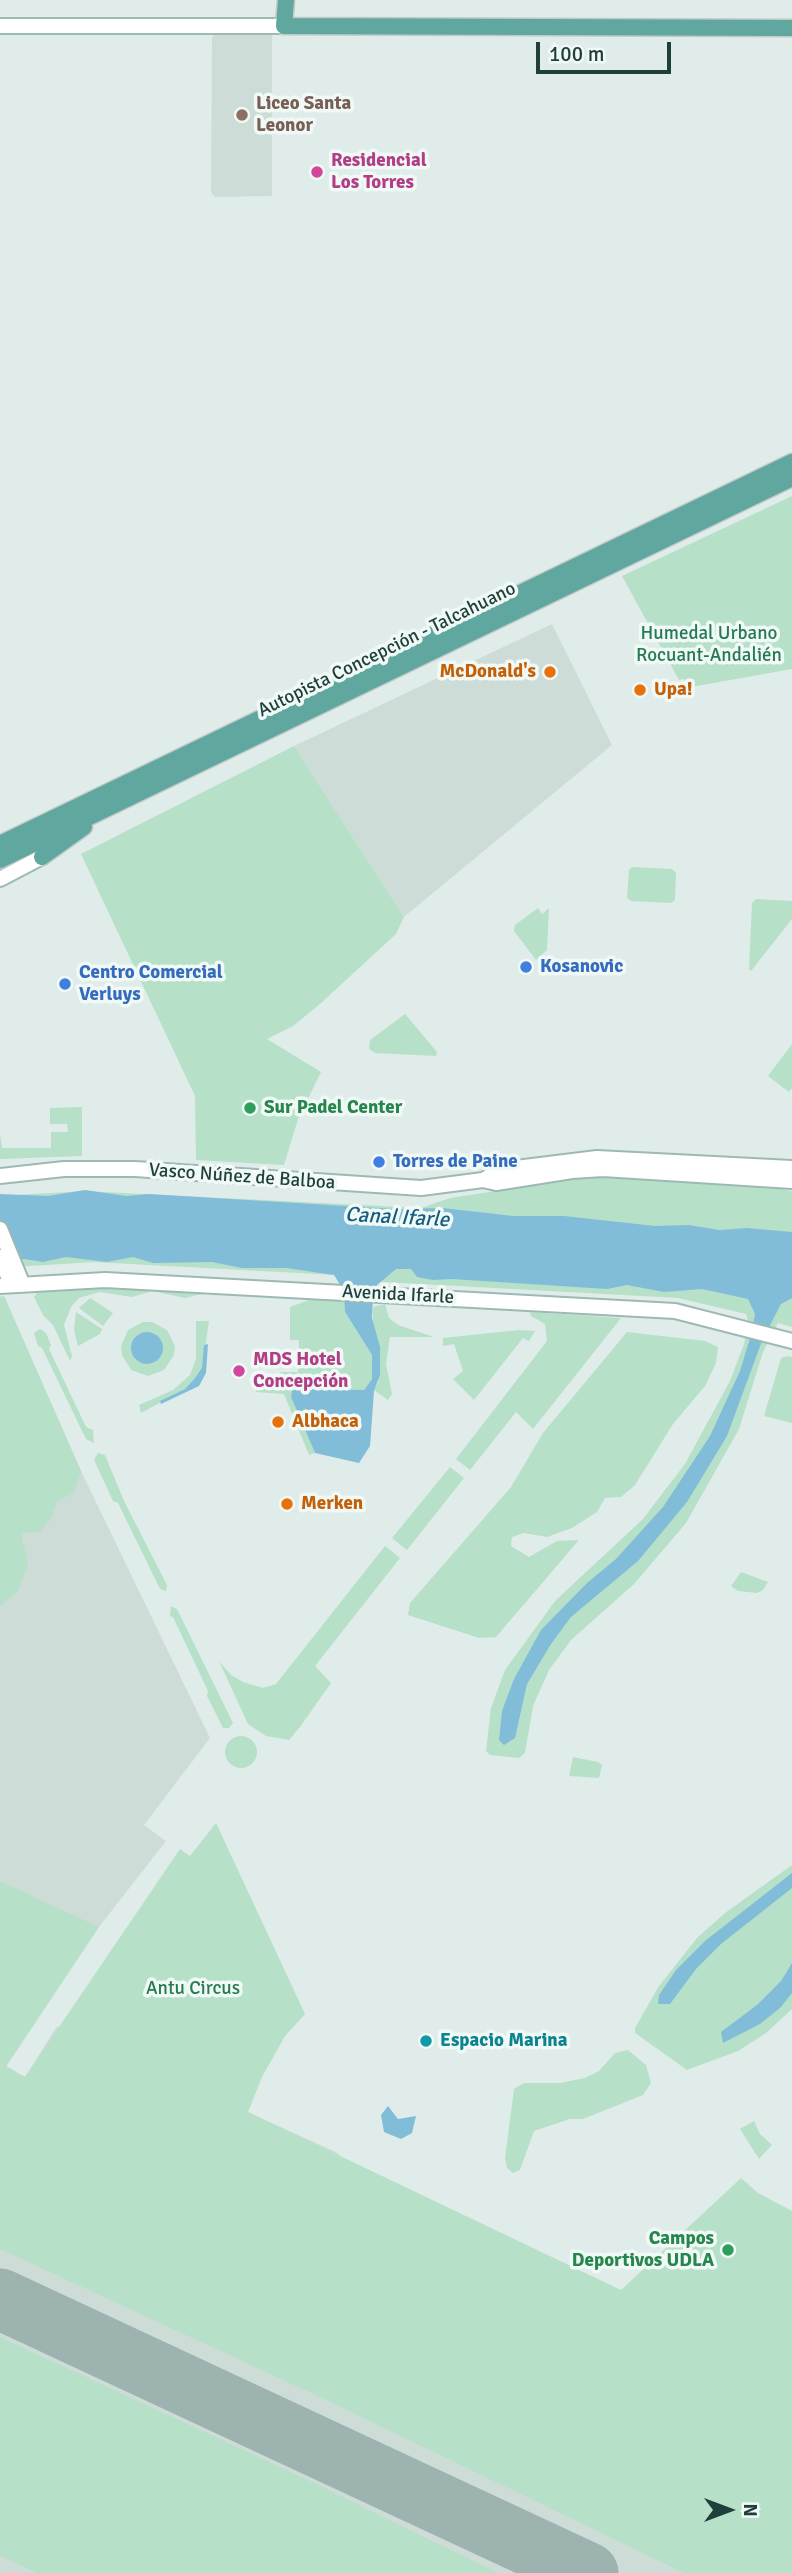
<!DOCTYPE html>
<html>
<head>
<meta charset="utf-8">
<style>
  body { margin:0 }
  #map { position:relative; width:792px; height:2573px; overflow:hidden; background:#e0ece9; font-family:Signika,sans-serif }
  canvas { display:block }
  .north { position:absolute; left:694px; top:2475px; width:70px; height:70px; -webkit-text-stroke:5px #f0f9f6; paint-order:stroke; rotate:90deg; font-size:19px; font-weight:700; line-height:28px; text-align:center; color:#1f3f3b }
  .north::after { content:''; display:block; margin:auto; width:24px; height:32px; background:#1f3f3b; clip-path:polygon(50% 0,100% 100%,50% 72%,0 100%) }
  .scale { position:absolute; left:536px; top:42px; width:135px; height:32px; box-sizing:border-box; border:4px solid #1f3f3b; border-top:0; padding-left:9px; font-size:21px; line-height:24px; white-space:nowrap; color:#1f3f3b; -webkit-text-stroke:5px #f0f9f6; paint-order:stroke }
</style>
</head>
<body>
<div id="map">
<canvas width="792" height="2573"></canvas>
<div class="north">N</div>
<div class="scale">100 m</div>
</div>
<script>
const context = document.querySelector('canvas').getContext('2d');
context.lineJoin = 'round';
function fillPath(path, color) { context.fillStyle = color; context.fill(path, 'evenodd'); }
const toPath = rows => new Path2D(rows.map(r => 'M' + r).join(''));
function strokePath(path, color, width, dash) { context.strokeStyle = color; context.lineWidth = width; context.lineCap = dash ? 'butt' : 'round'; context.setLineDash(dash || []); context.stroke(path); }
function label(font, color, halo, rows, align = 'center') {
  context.font = font + ' Signika,sans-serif'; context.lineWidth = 7; context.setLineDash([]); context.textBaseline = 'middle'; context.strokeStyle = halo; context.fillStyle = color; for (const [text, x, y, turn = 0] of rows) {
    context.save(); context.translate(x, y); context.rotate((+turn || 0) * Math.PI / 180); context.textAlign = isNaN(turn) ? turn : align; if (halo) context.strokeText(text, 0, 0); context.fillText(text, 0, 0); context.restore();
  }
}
fillPath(toPath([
  [215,34,272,34,272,196,215,197,211,192,212,38],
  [552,624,612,745,404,917,294,746],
  [4,1296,81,1471,210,1738,144,1825,166,1841,99,1927,6,2067,25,2077,57,2026,336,2152,792,2573,0,2573,0,1297]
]), '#cedcd8');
fillPath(toPath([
  [792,496,792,669,691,687,684,679,679,680,622,576],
  [294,746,404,917,396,934,320,1004,293,1026,267,1039,321,1072,298,1119,284,1165,196,1160,195,1096,81,854],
  [632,867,672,869,676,873,675,900,671,903,631,901,627,898,629,870],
  [756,899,792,901,792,919,751,971,749,969,752,903],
  [538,908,542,914,549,908,547,950,536,960,514,931,515,925],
  [405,1014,437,1052,436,1056,375,1053,369,1049,370,1040],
  [792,1044,792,1088,789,1092,768,1076],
  [82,1107,82,1156,0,1159,0,1135,2,1148,51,1148,51,1132,68,1132,67,1124,50,1124,50,1108],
  [582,1178,628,1178,766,1186,792,1191,792,1327,778,1323,763,1352,739,1429,686,1523,634,1584,571,1640,549,1670,533,1706,525,1753,519,1758,490,1755,486,1751,491,1708,505,1670,555,1601,642,1520,685,1464,730,1381,744,1344,748,1321,746,1314,678,1298,384,1282,336,1275,93,1262,0,1268,0,1196,84,1191,421,1208,450,1198],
  [79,1289,123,1289,202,1294,185,1298,152,1291,132,1297,100,1292,79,1298,71,1307,64,1325,72,1356,70,1361,53,1325,43,1315,34,1297,39,1290],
  [4,1296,81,1471,74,1493,57,1501,51,1519,39,1532,21,1533,28,1564,18,1592,0,1606,0,1297],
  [90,1298,113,1313,103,1326,79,1308],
  [312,1299,345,1301,345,1312,372,1355,374,1366,372,1379,364,1390,295,1390,291,1397,315,1453,309,1455,284,1394,256,1392,256,1386,280,1385,280,1372,298,1372,299,1340,290,1340,290,1307],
  [385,1304,389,1318,398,1325,434,1337,390,1337,386,1364,392,1394,388,1400,374,1390,378,1383,380,1356,373,1328,373,1307],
  [76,1312,102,1329,100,1334,78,1346,74,1330],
  [530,1312,621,1318,533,1429,516,1412,470,1470,456,1459,547,1341,545,1324,531,1316],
  [196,1321,209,1321,202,1369,185,1389,141,1413,139,1405,173,1390,190,1375,196,1359],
  [143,1322,152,1322,167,1330,175,1346,174,1355,164,1370,148,1376,131,1370,122,1355,121,1346,128,1330],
  [144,1332,154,1333,155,1362,151,1364,136,1360,131,1351],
  [40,1329,46,1333,51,1345,49,1349,86,1427,93,1430,94,1443,86,1439,42,1348,38,1346,34,1333],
  [519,1330,535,1331,529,1341,523,1338,474,1400,453,1379,463,1371,454,1344,443,1346,443,1338],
  [627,1332,705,1341,718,1347,716,1363,705,1386,673,1424,635,1485,621,1497,605,1498,597,1512,572,1528,547,1537,524,1533,512,1537,511,1546,529,1557,557,1541,579,1540,496,1637,479,1638,408,1615,410,1603,511,1487,543,1433],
  [787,1356,792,1357,792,1423,764,1416,781,1358],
  [98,1453,105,1455,124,1501,167,1585,166,1591,160,1589,118,1503,113,1501,94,1460],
  [450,1467,464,1478,407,1550,392,1538],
  [385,1546,400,1558,315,1666,331,1683,300,1727,289,1740,266,1736,248,1724,219,1661,231,1675,243,1682,263,1688,276,1684],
  [741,1572,768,1582,763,1590,757,1593,738,1591,731,1586],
  [171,1606,177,1609,233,1723,229,1728,223,1728,207,1696,208,1691,173,1617,170,1616],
  '225 1752a16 16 0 1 1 32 0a16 16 0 1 1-32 0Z',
  [573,1757,598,1762,602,1765,599,1778,569,1776],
  [216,1823,305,2014,285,2036,262,2077,248,2112,621,2290,741,2178,758,2193,792,2211,792,2573,684,2573,320,2397,0,2249,0,1881,99,1927,6,2066,25,2077,180,1849,190,1856],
  [792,1865,792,2009,766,2033,738,2051,687,2070,635,2033,635,2028,659,1986,697,1938,725,1913],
  [628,2050,646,2065,651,2083,643,2095,583,2119,570,2119,534,2131,520,2170,513,2173,507,2168,505,2158,514,2089,524,2083,560,2083,585,2078,599,2071,615,2053],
  [754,2121,760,2134,772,2145,759,2159,740,2129],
  [0,2337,310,2481,498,2573,38,2573,0,2556]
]), '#b6e0c8');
fillPath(toPath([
  [85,1190,126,1196,149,1194,395,1209,443,1208,513,1216,564,1216,655,1226,689,1225,719,1230,747,1228,792,1232,792,1298,781,1304,762,1341,727,1436,687,1502,638,1561,571,1617,551,1644,527,1684,515,1738,504,1745,499,1740,502,1711,514,1679,541,1630,587,1583,616,1559,663,1507,710,1436,740,1371,751,1335,755,1314,748,1299,702,1289,664,1292,627,1285,607,1289,452,1279,433,1280,417,1277,411,1269,396,1269,377,1285,373,1296,372,1318,380,1347,380,1375,374,1391,370,1446,359,1463,315,1453,291,1397,292,1391,298,1389,364,1390,372,1379,372,1355,345,1312,344,1291,334,1275,286,1268,242,1268,212,1262,153,1263,133,1257,107,1262,66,1257,43,1262,24,1259,0,1264,0,1194,48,1196],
  '131 1348a16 16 0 1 1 32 0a16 16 0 1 1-32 0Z',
  [208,1344,206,1373,199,1386,161,1404,160,1401,185,1389,194,1379,202,1368,204,1345],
  [792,1873,792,1888,721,1944,696,1969,670,2004,658,2004,659,1995,676,1970,705,1941],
  [792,1963,792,1993,780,2008,760,2024,723,2043,721,2032,757,2005,781,1981],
  [388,2106,398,2119,416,2116,412,2133,401,2139,384,2132,381,2115]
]), '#81bdd8');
strokePath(toPath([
  [0,2299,588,2573]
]), '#9cb3b0', 61);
const secondary = toPath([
  [0,26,284,26],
  [0,879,42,857],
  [0,1176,64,1169,135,1169,421,1188,483,1180,500,1170,597,1158,792,1168],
  [483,1180,496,1183,572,1171,603,1169,792,1181],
  [0,1229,22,1283],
  [0,1257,11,1284],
  [0,1286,105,1280,675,1311,792,1341]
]);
const primary = toPath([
  [286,0,284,26,792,28],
  [0,844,792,462],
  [42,857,84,827],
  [0,860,792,478]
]);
strokePath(secondary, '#9db9b4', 18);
strokePath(primary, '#c0c9c8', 19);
strokePath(secondary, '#fff', 14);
strokePath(primary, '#5fa79f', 16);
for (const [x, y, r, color] of [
  [242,115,7,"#8d6e63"],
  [317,172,7,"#d1479c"],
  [550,672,7,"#e8710a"],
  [640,690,7,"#e8710a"],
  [526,967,7,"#3f7fe0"],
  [65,984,7,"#3f7fe0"],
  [250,1108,7,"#2e9e5b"],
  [379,1162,7,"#3f7fe0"],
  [239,1371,7,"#d1479c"],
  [278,1422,7,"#e8710a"],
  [287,1504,7,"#e8710a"],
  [426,2041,7,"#0f9aa8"],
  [728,2250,7,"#2e9e5b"]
]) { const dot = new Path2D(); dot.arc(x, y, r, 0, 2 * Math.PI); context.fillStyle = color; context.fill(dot); strokePath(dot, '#f0f9f6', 2.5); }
label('bold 19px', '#785e54', '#f0f9f6', [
  ["Liceo Santa",256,104],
  ["Leonor",256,126]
], 'left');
label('bold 19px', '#b23c85', '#f0f9f6', [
  ["Residencial",331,161],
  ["Los Torres",331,183],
  ["MDS Hotel",253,1360],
  ["Concepción",253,1382]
], 'left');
label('19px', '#247a52', '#f0f9f6', [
  ["Humedal Urbano",709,634],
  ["Rocuant-Andalién",709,656],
  ["Antu Circus",193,1989]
]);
label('19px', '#1f3f3b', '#f0f9f6', [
  ["Autopista Concepción - Talcahuano",387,650,-26],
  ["Vasco Núñez de Balboa",242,1177,4],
  ["Avenida Ifarle",398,1295,3]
]);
label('bold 19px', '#c56008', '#f0f9f6', [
  ["McDonald's",536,672,"right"],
  ["Upa!",654,690],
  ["Albhaca",292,1422],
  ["Merken",301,1504]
], 'left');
label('bold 19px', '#366cbe', '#f0f9f6', [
  ["Kosanovic",540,967],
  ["Centro Comercial",79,973],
  ["Verluys",79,995],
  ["Torres de Paine",393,1162]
], 'left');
label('bold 19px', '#27864d', '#f0f9f6', [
  ["Sur Padel Center",264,1108],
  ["Campos",714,2239,"right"],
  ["Deportivos UDLA",714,2261,"right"]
], 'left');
label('bold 19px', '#0d838f', '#f0f9f6', [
  ["Espacio Marina",440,2041]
], 'left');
label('italic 21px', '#125d81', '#f0f9f6', [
  ["Canal Ifarle",397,1218,3]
]);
</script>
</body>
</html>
